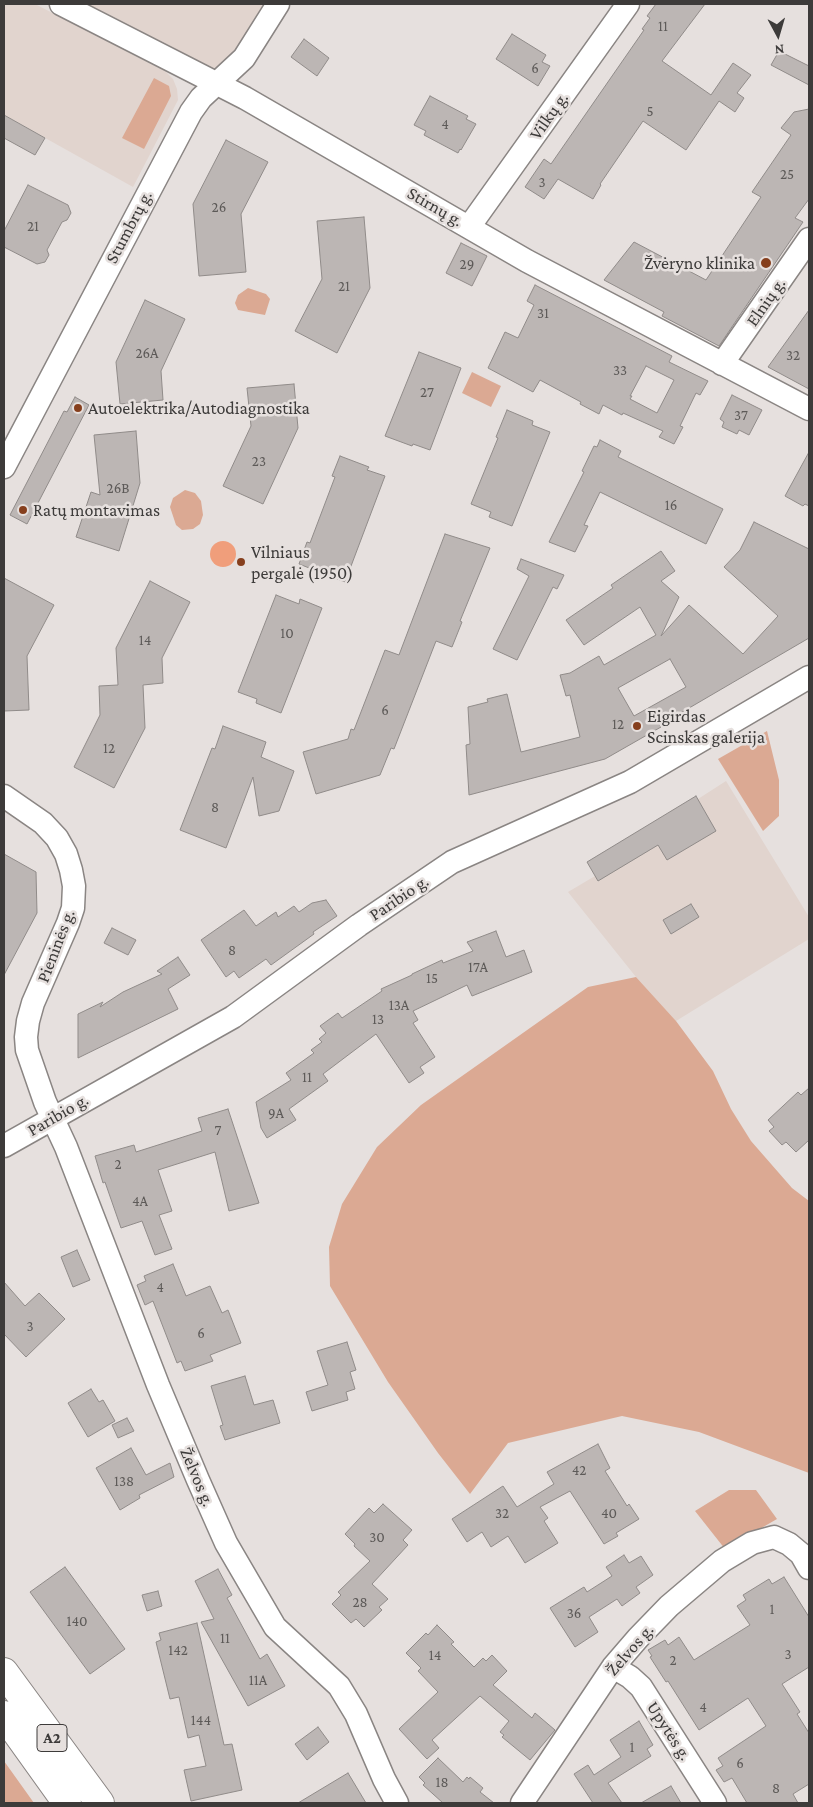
<!DOCTYPE html>
<html>
<head>
<meta charset="utf-8">
<style>
  body { margin:0 }
  #map { position:relative; width:813px; height:1807px; overflow:hidden; background:#e6e0de; font-family:"Crimson Pro",serif }
  canvas { display:block }
  .frame { position:absolute; inset:0; border:5px solid #3d3b3a; pointer-events:none }
  .north { position:absolute; left:753px; top:10px; width:50px; height:50px; -webkit-text-stroke:4px #e6e0de; paint-order:stroke; rotate:174deg; font-size:14px; font-weight:700; line-height:20px; text-align:center; color:#3d3b3a }
  .north::after { content:''; display:block; margin:auto; width:18px; height:22px; background:#3d3b3a; clip-path:polygon(50% 0,100% 100%,50% 72%,0 100%) }
</style>
</head>
<body>
<div id="map">
<canvas width="813" height="1807"></canvas>
<div class="frame"></div>
<div class="north">N</div>
</div>
<script>
const context = document.querySelector('canvas').getContext('2d');
context.lineJoin = 'round';
function fillPath(path, color) { context.fillStyle = color; context.fill(path, 'evenodd'); }
const toPath = rows => new Path2D(rows.map(r => 'M' + r).join(''));
function strokePath(path, color, width, dash) { context.strokeStyle = color; context.lineWidth = width; context.lineCap = dash ? 'butt' : 'round'; context.setLineDash(dash || []); context.stroke(path); }
function label(font, color, halo, rows, align = 'center') {
  context.font = font + ' "Crimson Pro",serif'; context.lineWidth = 5; context.setLineDash([]); context.textBaseline = 'middle'; context.strokeStyle = halo; context.fillStyle = color; for (const [text, x, y, turn = 0] of rows) {
    context.save(); context.translate(x, y); context.rotate((+turn || 0) * Math.PI / 180); context.textAlign = isNaN(turn) ? turn : align; if (halo) context.strokeText(text, 0, 0); context.fillText(text, 0, 0); context.restore();
  }
}
fillPath(toPath([
  [4,4,35,4,165,71,173,79,177,89,178,100,133,187,4,115],
  [79,4,264,4,229,60,222,65,214,68,206,68],
  [726,781,809,917,809,939,676,1021,636,977,568,892,595,876,587,862,696,796,698,799]
]), '#e1d4ce');
fillPath(toPath([
  [154,78,169,86,171,96,144,149,122,138],
  [248,288,266,294,270,299,265,315,238,310,235,303,238,295],
  [472,372,501,386,491,407,462,393],
  [185,490,195,493,201,501,203,515,200,524,193,529,182,530,176,525,170,507,173,498],
  [767,731,779,780,779,816,763,831,718,759],
  [636,977,676,1021,713,1071,731,1109,751,1141,792,1188,809,1201,809,1473,699,1432,622,1416,508,1443,470,1494,438,1453,388,1382,330,1286,329,1247,342,1204,377,1147,421,1105,588,987],
  [729,1490,756,1490,777,1519,725,1549,695,1511],
  [4,1761,34,1803,4,1803]
]), '#dba993');
fillPath(toPath([
  '210 554a13 13 0 1 1 26 0a13 13 0 1 1-26 0Z'
]), '#f09e7b');
const building = toPath([
  [656,4,705,4,662,61,711,95,733,63,751,75,737,93,744,98,735,112,719,101,686,150,643,121,600,184,601,185,593,199,558,179,544,199,525,187,544,159,551,164,644,30,642,29,650,18,647,16,656,4],
  [512,34,546,55,542,62,550,66,538,86,496,59,512,34],
  [304,39,329,58,317,76,291,57,304,39],
  [779,51,809,66,809,85,771,65,779,51],
  [430,96,468,116,466,119,476,124,461,150,460,149,458,153,424,135,426,131,414,125,430,96],
  [809,109,809,199,795,218,803,222,719,346,662,316,664,312,604,280,634,242,706,280,761,197,752,192,791,135,781,128,794,112,809,109],
  [4,115,45,138,35,155,4,138,4,115],
  [226,140,268,162,241,214,246,272,199,276,193,204,226,140],
  [28,185,68,205,71,213,67,220,62,222,47,250,49,255,45,262,37,264,4,247,4,231,28,185],
  [364,217,370,288,337,353,295,331,322,279,317,221,364,217],
  [461,243,487,256,472,286,446,273,461,243],
  [535,285,672,356,669,362,708,381,700,395,696,393,680,426,683,427,674,444,659,437,663,431,623,413,622,415,603,405,599,414,580,404,581,402,540,380,533,392,488,368,505,332,518,338,534,305,527,301,535,285],
  [646,366,674,380,657,413,630,399,632,396,630,396,646,366],
  [145,300,185,319,161,371,163,400,120,404,116,362,145,300],
  [809,310,809,389,768,367,809,310],
  [419,352,461,368,430,450,413,444,412,446,385,436,419,352],
  [294,384,298,428,263,504,223,486,251,426,247,388,294,384],
  [732,395,762,410,749,435,739,430,737,434,722,427,724,422,720,419,732,395],
  [75,397,89,405,27,524,10,515,64,411,67,412,75,397],
  [507,410,533,421,532,425,550,432,512,526,489,517,491,512,471,504,498,438,496,437,507,410],
  [136,431,140,483,119,551,76,537,91,492,100,495,94,435,136,431],
  [600,440,621,451,618,457,723,509,706,544,600,492,584,525,588,526,575,552,549,542,584,472,582,471,594,446,597,447,600,440],
  [809,452,809,506,805,504,803,506,785,496,809,452],
  [340,456,369,467,367,470,385,476,345,582,299,564,307,542,310,543,335,477,332,476,340,456],
  [754,522,809,549,809,638,660,725,661,727,605,759,469,795,466,745,470,744,468,707,488,702,487,699,507,694,521,752,580,737,570,695,566,696,560,675,570,673,599,656,604,665,656,635,640,607,584,645,566,620,613,588,611,585,661,551,675,571,661,581,679,597,661,636,689,605,743,654,778,616,724,567,740,550,754,522],
  [670,659,686,687,634,716,618,688,670,659],
  [445,534,490,548,460,621,462,622,452,647,436,641,394,749,391,748,380,775,316,794,303,752,348,739,351,729,354,730,385,650,399,655,445,534],
  [521,559,564,575,557,589,553,587,517,660,493,649,529,576,517,569,521,559],
  [4,578,54,605,27,656,29,710,4,711,4,578],
  [150,581,190,602,162,658,163,683,143,685,145,728,114,788,74,767,100,715,99,686,118,685,116,648,150,581],
  [276,595,299,604,300,599,322,608,281,713,256,703,257,699,238,692,276,595],
  [223,726,266,742,261,757,294,771,279,811,259,816,253,777,226,848,180,830,212,748,215,749,223,726],
  [696,796,716,831,667,860,658,845,598,881,587,862,696,796],
  [4,854,36,872,37,913,4,975,4,854],
  [326,900,337,916,313,932,314,934,271,965,266,959,239,978,234,971,226,977,201,940,244,910,256,926,276,912,278,917,294,906,299,912,312,903,326,900],
  [691,904,699,917,671,934,663,920,691,904],
  [112,928,136,940,128,955,104,943,112,928],
  [496,931,506,957,524,950,532,972,472,996,467,985,413,1011,418,1020,413,1023,435,1057,420,1067,424,1073,409,1083,376,1034,323,1074,328,1081,289,1109,296,1120,267,1138,261,1128,256,1102,291,1080,286,1073,314,1053,311,1050,322,1042,319,1039,326,1033,320,1026,338,1013,342,1018,382,991,381,989,412,975,412,974,442,960,443,963,473,951,467,942,496,931],
  [178,957,190,975,168,989,178,1009,78,1058,78,1014,103,1002,100,1007,123,992,162,974,157,971,178,957],
  [809,1088,809,1140,796,1152,786,1142,782,1145,769,1131,774,1127,768,1120,798,1092,801,1095,809,1088],
  [228,1109,259,1203,229,1211,215,1152,158,1170,172,1211,159,1215,172,1249,155,1255,142,1221,121,1228,105,1182,103,1183,95,1156,134,1145,136,1152,202,1131,198,1118,228,1109],
  [77,1250,90,1280,73,1287,61,1257,77,1250],
  [173,1264,186,1296,210,1286,222,1313,228,1310,241,1343,210,1355,213,1361,185,1371,181,1361,177,1363,153,1301,145,1305,137,1285,146,1281,144,1276,173,1264],
  [4,1282,25,1306,39,1293,65,1319,26,1357,4,1334,4,1282],
  [347,1342,356,1370,350,1372,355,1389,346,1392,348,1400,312,1411,306,1392,328,1385,317,1351,347,1342],
  [245,1376,254,1405,273,1400,280,1423,225,1440,220,1426,223,1425,211,1386,245,1376],
  [91,1389,99,1402,103,1400,115,1421,88,1437,68,1403,91,1389],
  [127,1418,134,1431,118,1438,112,1425,127,1418],
  [598,1444,610,1468,605,1471,627,1506,629,1504,639,1519,616,1533,618,1536,604,1544,570,1491,540,1507,548,1518,544,1521,558,1543,525,1563,508,1536,491,1547,482,1532,467,1542,452,1519,503,1486,517,1507,554,1484,547,1472,598,1444],
  [131,1448,146,1475,170,1463,174,1477,139,1495,140,1498,120,1510,96,1468,131,1448],
  [383,1504,412,1530,403,1540,408,1545,372,1584,388,1599,379,1607,382,1610,364,1627,356,1619,351,1623,332,1604,341,1595,338,1592,370,1561,354,1546,355,1544,345,1534,369,1508,374,1513,383,1504],
  [624,1555,629,1563,641,1556,653,1575,636,1587,640,1593,622,1606,617,1599,589,1617,598,1632,575,1647,550,1608,584,1587,587,1592,612,1576,606,1567,624,1555],
  [65,1567,125,1649,90,1674,30,1592,65,1567],
  [218,1569,232,1595,227,1598,260,1659,267,1654,285,1686,248,1706,201,1622,214,1619,195,1581,218,1569],
  [784,1577,809,1617,809,1667,782,1684,800,1712,797,1714,809,1733,809,1784,793,1794,798,1803,747,1803,732,1778,724,1782,716,1770,723,1766,718,1758,766,1726,748,1698,699,1730,668,1681,666,1682,650,1657,652,1656,648,1650,665,1640,668,1645,679,1637,694,1660,750,1625,737,1606,746,1600,743,1595,769,1579,772,1584,784,1577],
  [158,1591,162,1606,147,1611,142,1595,158,1591],
  [197,1623,224,1745,232,1744,242,1790,191,1801,184,1770,206,1766,199,1735,188,1738,179,1697,170,1699,156,1642,161,1640,159,1633,197,1623],
  [437,1625,454,1642,451,1644,474,1667,483,1658,486,1661,492,1655,507,1671,493,1685,532,1718,535,1713,555,1730,530,1760,502,1737,504,1735,500,1732,509,1721,480,1696,432,1740,439,1748,427,1759,399,1729,438,1692,418,1671,421,1668,406,1653,426,1633,428,1635,437,1625],
  [639,1721,653,1745,647,1749,651,1756,608,1783,622,1803,593,1803,574,1774,588,1765,594,1775,621,1757,610,1740,639,1721],
  [318,1727,329,1742,307,1760,295,1744,318,1727],
  [438,1758,463,1782,467,1777,469,1779,470,1777,483,1788,480,1792,494,1803,443,1803,423,1785,425,1783,419,1777,438,1758],
  [348,1773,366,1803,298,1803,348,1773],
  [671,1786,681,1803,641,1803,671,1786]
]);
fillPath(building, '#bcb6b4');
strokePath(building, '#908b89', 1);
const minor = toPath([
  [61,4,245,98,527,261,809,409],
  [469,227,628,4],
  [722,364,809,239],
  [4,467,191,112,201,98,244,58,278,4],
  [4,796,43,823,57,838,66,854,71,870,74,886,73,908,68,923,33,1003,28,1021,26,1037,27,1050,45,1102,66,1147,158,1385,198,1480,226,1543,275,1627,339,1686,356,1714,384,1779,397,1803],
  [4,1146,233,1017,359,925,452,862,630,782,809,677],
  [613,1667,630,1677,641,1687,715,1803],
  [522,1803,613,1667,638,1638,669,1606,722,1561,752,1543,774,1537,789,1544,801,1554,809,1568]
]);
const trunk = toPath([
  [4,1672,100,1803],
  [4,1715,67,1803]
]);
strokePath(minor, '#8a8583', 25);
strokePath(trunk, '#8a8583', 30);
strokePath(minor, '#fff', 22);
strokePath(trunk, '#fff', 28);
for (const [x, y, r, color] of [
  [766,263,6,"#863f1d"],
  [78,408,5,"#863f1d"],
  [23,510,5,"#863f1d"],
  [241,562,5,"#863f1d"],
  [637,726,5,"#863f1d"]
]) { const dot = new Path2D(); dot.arc(x, y, r, 0, 2 * Math.PI); context.fillStyle = color; context.fill(dot); strokePath(dot, '#e6e0de', 2); }
label('15px', '#5d5a58', null, [
  ["11",663,26],
  ["6",535,68],
  ["5",650,111],
  ["4",445,124],
  ["25",787,174],
  ["3",542,182],
  ["26",219,207],
  ["21",33,226],
  ["29",467,264],
  ["21",344,286],
  ["31",543,313],
  ["26A",147,353],
  ["32",793,355],
  ["33",620,370],
  ["27",427,392],
  ["37",741,415],
  ["23",259,461],
  ["26B",118,488],
  ["16",671,505],
  ["10",287,633],
  ["14",145,640],
  ["6",385,710],
  ["12",618,724],
  ["12",109,748],
  ["8",215,807],
  ["8",232,950],
  ["17A",478,967],
  ["15",432,978],
  ["13A",399,1005],
  ["13",378,1019],
  ["11",307,1077],
  ["9A",276,1113],
  ["7",218,1130],
  ["2",118,1164],
  ["4A",140,1201],
  ["4",160,1287],
  ["3",30,1326],
  ["6",201,1333],
  ["42",579,1470],
  ["138",124,1481],
  ["32",502,1513],
  ["40",609,1513],
  ["30",377,1537],
  ["28",360,1602],
  ["1",772,1609],
  ["36",574,1613],
  ["140",77,1621],
  ["11",225,1638],
  ["142",178,1650],
  ["3",788,1654],
  ["14",435,1655],
  ["2",673,1660],
  ["11A",258,1680],
  ["4",703,1707],
  ["144",201,1720],
  ["1",632,1747],
  ["6",740,1763],
  ["18",442,1782],
  ["8",776,1788]
]);
for (const [x, y, w] of [
  [52,1738,30]
]) { const box = new Path2D(); box.roundRect(x - w / 2, y - 13.5, w, 27, 4); context.fillStyle = '#e6e0de'; context.fill(box); strokePath(box, '#3d3b3a', 1); }
label('bold 16px', '#3d3b3a', null, [
  ["A2",52,1738]
]);
label('18px', '#3d3b3a', '#e6e0de', [
  ["Vilkų g.",549,116,-55],
  ["Stirnų g.",435,207,30],
  ["Stumbrų g.",129,227,-62],
  ["Elnių g.",766,302,-55],
  ["Paribio g.",399,898,-34],
  ["Pieninės g.",56,946,-69],
  ["Paribio g.",58,1115,-30],
  ["Želvos g.",197,1477,67],
  ["Želvos g.",630,1650,-49],
  ["Upytės g.",669,1731,57]
]);
label('18px', '#3d3b3a', '#e6e0de', [
  ["Žvėryno klinika",755,263,"right"],
  ["Autoelektrika/Autodiagnostika",88,408],
  ["Ratų montavimas",33,510],
  ["Vilniaus",251,552],
  ["pergalė (1950)",251,573],
  ["Eigirdas",647,716],
  ["Scinskas galerija",647,737]
], 'left');
</script>
</body>
</html>
